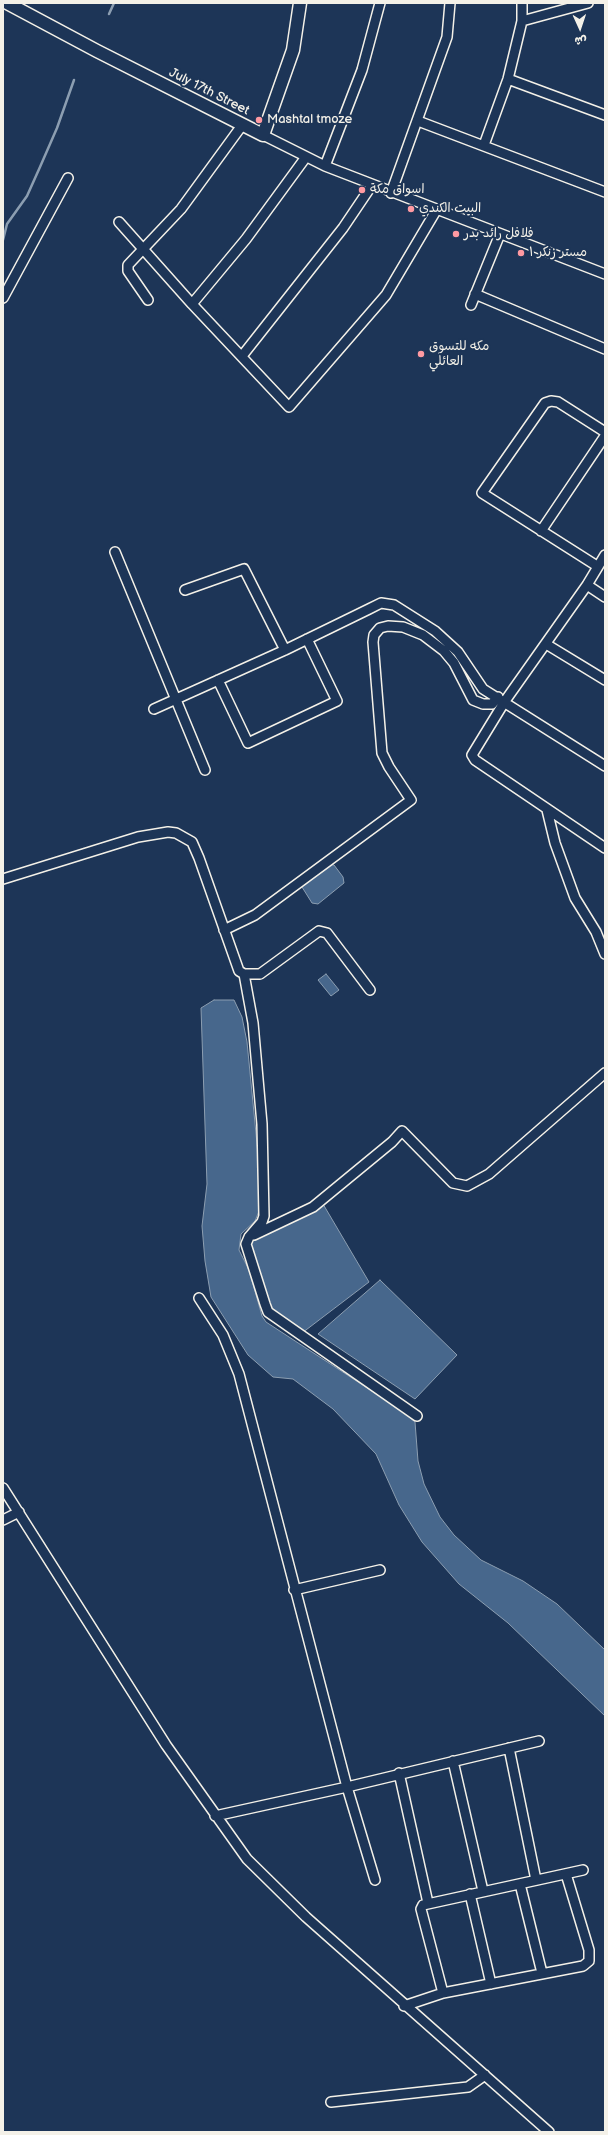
<!DOCTYPE html>
<html>
<head>
<meta charset="utf-8">
<style>
  body { margin:0 }
  #map { position:relative; width:608px; height:2135px; overflow:hidden; background:#1d3557; font-family:"Balsamiq Sans","Playpen Sans Arabic",sans-serif }
  canvas { display:block }
  .frame { position:absolute; inset:0; border:4px solid #f4f1e8; pointer-events:none }
  .north { position:absolute; left:560px; top:8px; width:40px; height:40px; -webkit-text-stroke:3px #1d3557; paint-order:stroke; rotate:177deg; font-size:11px; font-weight:700; line-height:16px; text-align:center; color:#f4f1e8 }
  .north::after { content:''; display:block; margin:auto; width:14px; height:18px; background:#f4f1e8; clip-path:polygon(50% 0,100% 100%,50% 72%,0 100%) }
</style>
</head>
<body>
<div id="map">
<canvas width="608" height="2135"></canvas>
<div class="frame"></div>
<div class="north">ش</div>
</div>
<script>
const context = document.querySelector('canvas').getContext('2d');
context.lineJoin = 'round';
function fillPath(path, color) { context.fillStyle = color; context.fill(path, 'evenodd'); }
const toPath = rows => new Path2D(rows.map(r => 'M' + r).join(''));
function strokePath(path, color, width, dash) { context.strokeStyle = color; context.lineWidth = width; context.lineCap = dash ? 'butt' : 'round'; context.setLineDash(dash || []); context.stroke(path); }
function label(font, color, halo, rows, align = 'center') {
  context.font = font + ' "Balsamiq Sans","Playpen Sans Arabic",sans-serif'; context.lineWidth = 4; context.setLineDash([]); context.textBaseline = 'middle'; context.strokeStyle = halo; context.fillStyle = color; for (const [text, x, y, turn = 0] of rows) {
    context.save(); context.translate(x, y); context.rotate((+turn || 0) * Math.PI / 180); context.textAlign = isNaN(turn) ? turn : align; if (halo) context.strokeText(text, 0, 0); context.fillText(text, 0, 0); context.restore();
  }
}
const water = toPath([
  [329,864,334,865,343,877,344,883,318,904,312,903,302,887,304,882,329,864],
  [326,974,339,990,331,996,318,980,326,974],
  [214,1000,234,1000,242,1017,247,1042,258,1154,259,1211,255,1221,241,1234,239,1250,249,1270,262,1316,266,1322,398,1408,415,1422,418,1461,424,1484,440,1517,454,1535,481,1560,523,1581,557,1604,605,1650,605,1716,508,1623,459,1584,422,1542,399,1505,376,1454,333,1409,293,1379,273,1377,248,1355,211,1297,205,1261,202,1226,207,1184,201,1008,214,1000],
  [323,1204,369,1282,302,1333,270,1311,250,1240,323,1204],
  [380,1280,457,1355,415,1399,318,1334,380,1280]
]);
fillPath(water, '#47678c');
strokePath(water, '#8c9eb1', 1);
strokePath(toPath([
  [109,14,114,3],
  [3,240,7,224,27,196,40,167,57,128,74,80]
]), '#8c9eb1', 2.5);
const street = toPath([
  [522,21,588,3],
  [508,79,605,115],
  [418,121,605,192],
  [263,135,325,166,605,274],
  [484,145,508,79,522,21,522,3],
  [325,166,362,70,380,3],
  [391,193,447,37,450,3],
  [119,222,192,304,289,407,386,295,437,209],
  [475,294,605,349],
  [3,298,68,178],
  [148,300,128,271,128,265,181,209,243,124],
  [192,304,246,239,306,157],
  [471,305,500,234],
  [242,356,343,228,372,185],
  [541,531,605,436],
  [115,552,205,770],
  [605,555,587,585,505,701,472,755,475,760,605,848],
  [597,566,482,493,545,403,551,401,558,402,605,432],
  [587,585,605,597],
  [185,590,244,569,285,650],
  [546,644,605,680],
  [218,680,248,743,337,701,307,639],
  [154,709,285,650,369,609,381,603,394,605,435,631,458,652,483,689,605,766],
  [547,810,555,843,575,898,596,932,605,954],
  [3,879,138,837,168,832,176,833,192,842,199,858,239,971,244,974,260,974,319,931,327,933,370,990],
  [224,930,255,915,411,800,389,767,382,753,373,642,374,635,380,628,388,626,403,627,423,635,444,651,454,663,473,700,483,704,492,704,498,697],
  [244,974,253,1023,262,1124,264,1216,262,1222,249,1237,246,1244,265,1304,268,1312,417,1416],
  [254,1235,313,1207,392,1142,402,1131,453,1183,467,1186,489,1174,605,1073],
  [199,1298,223,1335,239,1374,347,1787,375,1880],
  [3,1488,166,1745,247,1859,306,1917,549,2132],
  [3,1520,19,1512],
  [294,1590,380,1570],
  [509,1748,536,1880],
  [453,1761,483,1891],
  [399,1773,428,1903],
  [215,1816,347,1787,539,1741],
  [520,1884,542,1973],
  [470,1894,491,1984],
  [443,1993,583,1966,589,1961,589,1950,566,1874],
  [404,2006,443,1993,421,1909,423,1905,583,1870],
  [331,2102,468,2087,485,2075]
]);
const secondary = toPath([
  [7,3,97,51,263,135,293,50,300,3]
]);
strokePath(street, '#f4f1e8', 12);
strokePath(secondary, '#f4f1e8', 15);
strokePath(street, '#1d3557', 9);
strokePath(secondary, '#1d3557', 12);
for (const [x, y, r, color] of [
  [259,120,4,"#ff9aa2"],
  [362,190,4,"#ff9aa2"],
  [411,209,4,"#ff9aa2"],
  [456,234,4,"#ff9aa2"],
  [521,253,4,"#ff9aa2"],
  [421,354,4,"#ff9aa2"]
]) { const dot = new Path2D(); dot.arc(x, y, r, 0, 2 * Math.PI); context.fillStyle = color; context.fill(dot); strokePath(dot, '#1d3557', 1.5); }
label('13px', '#f4f1e8', '#1d3557', [
  ["July 17th Street",209,92,27]
]);
label('13px', '#f4f1e8', '#1d3557', [
  ["Mashtal tmoze",267,120],
  ["اسواق مكة",370,190],
  ["البيت الكندي",419,209],
  ["فلافل رائد بدر",464,234],
  ["مستر زنكر ١",529,253],
  ["مكه للتسوق",429,347],
  ["العائلي",429,362]
], 'left');
</script>
</body>
</html>
